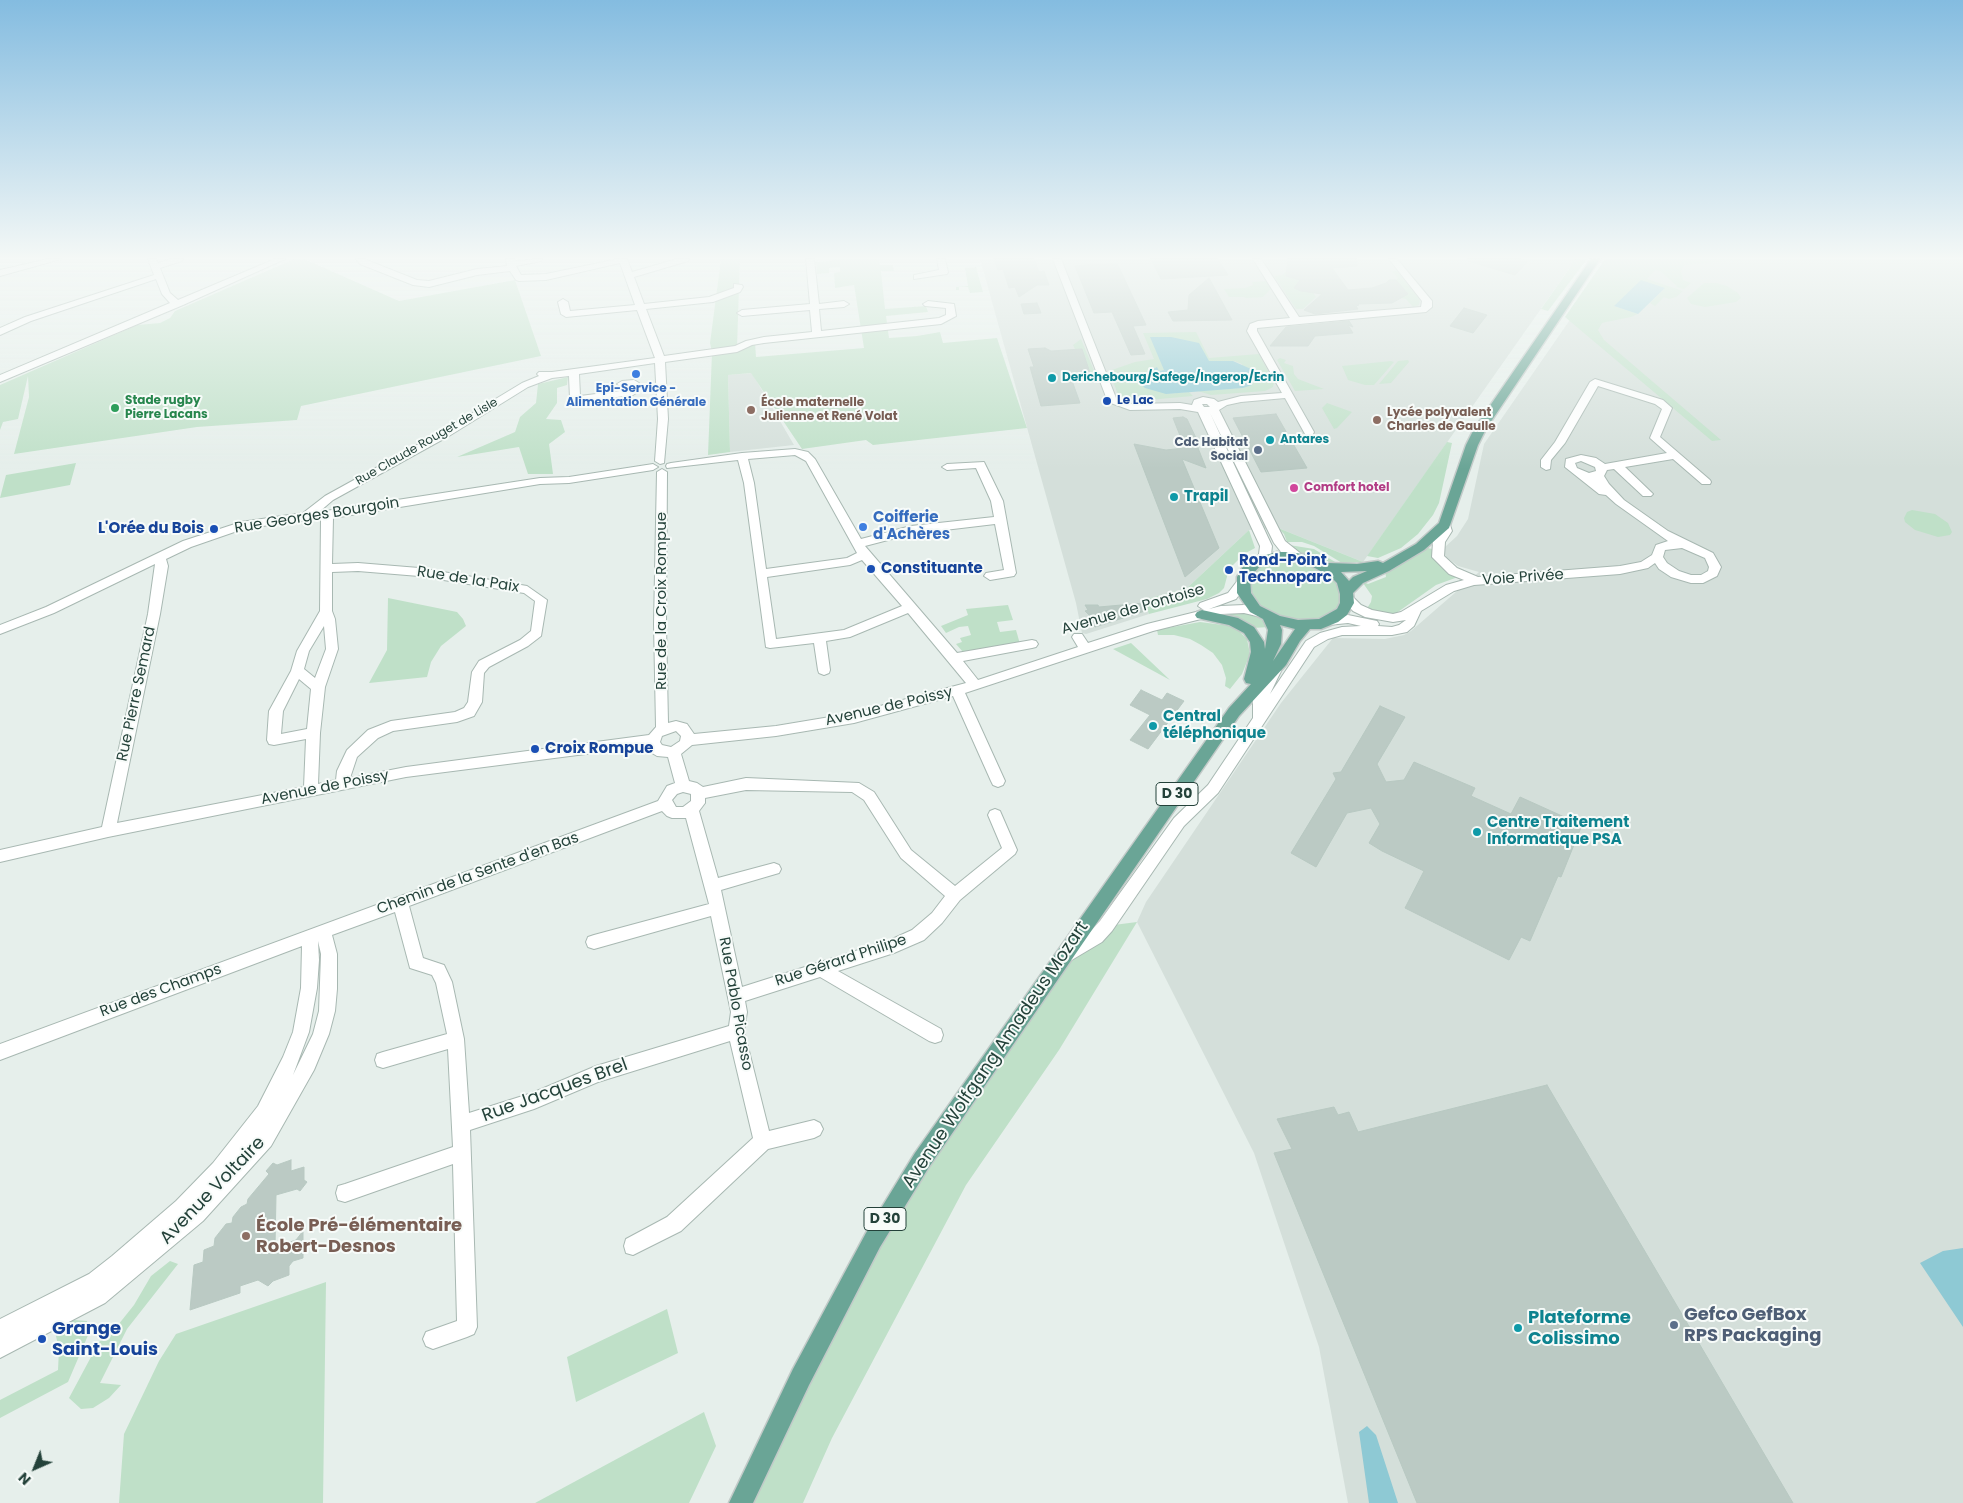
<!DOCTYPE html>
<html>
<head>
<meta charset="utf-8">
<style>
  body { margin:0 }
  #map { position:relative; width:1963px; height:1503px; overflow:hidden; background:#e6efeb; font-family:Poppins,sans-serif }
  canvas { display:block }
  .north { position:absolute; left:10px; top:1443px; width:50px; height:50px; -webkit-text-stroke:4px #f7fbf9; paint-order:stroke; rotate:224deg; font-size:14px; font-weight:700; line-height:20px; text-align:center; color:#24423a }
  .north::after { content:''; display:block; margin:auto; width:18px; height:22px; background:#24423a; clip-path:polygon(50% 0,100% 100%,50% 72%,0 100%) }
</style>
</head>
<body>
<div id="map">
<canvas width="1963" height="1503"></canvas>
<div class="north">N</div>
</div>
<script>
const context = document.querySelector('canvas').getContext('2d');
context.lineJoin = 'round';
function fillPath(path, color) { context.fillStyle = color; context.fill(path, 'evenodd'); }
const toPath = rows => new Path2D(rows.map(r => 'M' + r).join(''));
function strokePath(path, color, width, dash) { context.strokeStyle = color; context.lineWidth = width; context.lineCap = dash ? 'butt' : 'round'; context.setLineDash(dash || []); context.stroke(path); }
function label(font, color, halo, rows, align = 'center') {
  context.font = font + ' Poppins,sans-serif'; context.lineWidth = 4; context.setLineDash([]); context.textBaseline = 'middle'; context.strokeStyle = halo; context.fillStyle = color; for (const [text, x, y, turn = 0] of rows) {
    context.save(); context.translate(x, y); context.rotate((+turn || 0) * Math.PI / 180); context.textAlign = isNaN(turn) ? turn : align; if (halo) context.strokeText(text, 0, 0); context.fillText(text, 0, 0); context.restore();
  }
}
fillPath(toPath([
  [980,259,1576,259,1363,562,1278,528,1249,530,1187,588,1143,600,1149,614,1086,634,1082,633,1076,603],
  [1612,259,1963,259,1963,1503,1348,1503,1319,1347,1254,1153,1137,922,1146,902,1281,703,1333,638,1385,639,1404,635,1411,631,1479,572,1458,566,1446,557,1444,552,1445,547,1457,536,1468,519,1484,444],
  [752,373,794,445,730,452,728,375]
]), '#d4dfda');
fillPath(toPath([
  [294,259,304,259,399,301,515,280,541,356,301,406,297,420,197,427,14,454,29,397,28,376,18,419,3,422,0,430,0,385,137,325,160,323,170,318,175,311],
  [721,259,740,259,737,348,755,342,756,357,864,348,854,285,835,288,834,273,840,272,840,267,829,268,829,273,817,274,816,262,832,261,832,259,879,259,880,265,893,265,894,271,881,271,885,309,926,306,928,312,886,316,889,338,917,336,940,332,943,343,997,338,1027,428,873,445,866,440,802,449,751,373,728,375,730,452,708,455,712,352,710,343],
  [1576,259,1587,259,1548,311,1541,309],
  [1605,259,1749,259,1684,265,1681,271,1683,280,1691,283,1684,289,1676,287,1677,286,1660,271,1655,270,1647,279,1683,291,1676,297,1669,299,1664,297,1655,306,1650,303,1665,288,1614,306,1638,314,1631,317,1606,322,1602,323,1598,330,1604,340,1721,440,1712,441,1565,317],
  [976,267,983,292,970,293,968,287,959,287,959,290,956,290,956,287,968,286,965,268],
  [1285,269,1287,272,1303,277,1295,287,1296,289,1312,291,1316,297,1303,309,1296,309,1274,276,1282,275,1286,272],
  [1392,271,1397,271,1420,300,1419,305,1413,307,1406,299,1401,298,1400,296,1409,294,1399,285,1400,284,1396,280,1398,278],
  [1266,281,1271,289,1263,297,1246,298,1244,297,1229,297,1224,289,1245,288,1253,285,1252,282],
  [1704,283,1716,283,1727,286,1738,293,1741,298,1736,302,1705,307,1691,304,1687,298],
  [1196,332,1209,358,1259,354,1274,382,1273,387,1265,391,1211,395,1198,391,1243,388,1242,364,1234,361,1209,361,1159,371,1166,394,1189,392,1193,396,1136,401,1125,400,1119,397,1109,371,1135,362,1154,359,1143,333],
  [1081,339,1097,378,1096,378,1091,376,1082,349,1075,349,1073,345],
  [1280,358,1286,360,1284,363,1293,366,1294,374,1298,379,1324,389,1295,391,1277,360],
  [1408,360,1409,362,1391,383,1379,384,1398,361],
  [1391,361,1394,362,1374,385,1365,385,1348,380,1342,366],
  [568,377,567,385,557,388,557,403,546,419,561,420,565,432,549,444,553,474,528,474,519,447,457,457,515,432,520,417,536,403,538,384],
  [1327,403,1352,412,1337,428,1334,429,1322,408],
  [1447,442,1452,443,1439,503,1433,515,1418,534,1401,548,1378,558,1367,556],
  [76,463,70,485,0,498,6,475],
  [1912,510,1935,514,1948,523,1952,532,1950,535,1938,537,1915,530,1905,522,1904,518,1907,512],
  [1278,528,1363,562,1342,563,1314,546,1302,542,1287,542,1284,534],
  [1249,530,1255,548,1244,554,1229,569,1224,588,1219,593,1207,599,1149,614,1143,600,1187,588],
  [1289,545,1314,549,1340,565,1296,552],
  [1428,548,1432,549,1434,558,1442,568,1458,577,1436,585,1395,614,1388,615,1366,610,1371,602,1372,596,1363,583,1364,582,1368,584,1386,577,1385,570],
  [1281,560,1303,562,1318,567,1334,579,1340,589,1341,599,1337,608,1322,618,1300,621,1285,619,1270,613,1259,605,1251,595,1249,580,1250,576,1262,565],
  [388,598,457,612,463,619,466,626,441,646,431,662,427,677,369,683,387,650],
  [1008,605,1013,620,997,622,1000,632,1016,630,1020,644,963,652,956,644,962,642,960,638,971,635,968,626,959,627,946,633,941,626,968,615,966,609],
  [1240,611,1257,616,1270,627,1252,628,1226,614],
  [1200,622,1231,626,1237,629,1247,639,1250,654,1242,674,1230,689,1225,686,1226,678,1222,665,1213,653,1201,645,1190,639,1174,635,1158,635,1157,630,1162,629],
  [1131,643,1170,680,1113,649],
  [1137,922,1059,1050,966,1185,832,1438,803,1503,744,1503,873,1240,1064,956,1106,926],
  [170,1261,178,1264,127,1329,100,1383,121,1385,109,1398,93,1408,81,1409,69,1398,99,1342,114,1330,134,1305,151,1276],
  [326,1282,323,1503,119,1503,124,1434,159,1361,176,1334],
  [667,1309,678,1353,576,1402,567,1357],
  [74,1320,87,1321,89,1333,68,1382,0,1418,0,1400,58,1370,59,1349,55,1332],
  [704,1412,716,1446,689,1503,535,1503]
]), '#bfe0c8');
fillPath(toPath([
  [1641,280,1665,288,1638,314,1614,306],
  [1150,337,1171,337,1199,343,1209,361,1233,361,1251,369,1254,375,1252,385,1243,388,1166,394,1145,388,1140,383,1141,376,1157,367,1159,371,1164,370],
  [1963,1248,1963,1327,1920,1263,1943,1251],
  [1367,1426,1376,1435,1398,1503,1369,1503,1359,1432]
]), '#8ec9d4');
const building = toPath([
  [994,259,1034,259,1039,272,1044,271,1049,285,1037,285,1019,297,1015,287,1009,288,1003,269,998,270,994,259],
  [1151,259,1218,259,1228,275,1161,279,1151,259],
  [1288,259,1357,259,1357,266,1332,268,1348,290,1372,288,1386,283,1389,280,1396,280,1408,294,1392,303,1358,304,1359,305,1356,306,1358,309,1315,314,1304,310,1322,294,1301,291,1294,288,1300,280,1286,276,1288,259],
  [1468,259,1520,259,1528,261,1515,275,1468,261,1468,259],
  [1117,263,1146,325,1133,326,1145,354,1131,355,1112,312,1094,313,1075,266,1117,263],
  [1209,278,1232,320,1173,321,1168,312,1188,310,1189,295,1209,278],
  [1037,303,1041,313,1024,314,1021,304,1037,303],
  [1464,308,1487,315,1473,333,1450,326,1464,308],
  [1349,321,1353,327,1348,325,1353,333,1315,336,1308,346,1270,346,1286,327,1349,321],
  [1045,348,1051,351,1082,349,1091,376,1071,378,1080,403,1041,406,1030,367,1034,367,1028,349,1045,348],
  [1276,414,1284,428,1307,468,1261,472,1233,418,1276,414],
  [1183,417,1187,419,1196,438,1194,438,1206,468,1182,459,1219,548,1185,577,1134,444,1166,450,1185,448,1173,418,1183,417],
  [1144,603,1148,610,1095,627,1088,617,1090,616,1085,611,1088,610,1085,605,1098,605,1099,607,1144,603],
  [1141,690,1162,700,1167,693,1184,701,1148,749,1130,740,1150,715,1130,705,1141,690],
  [1380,706,1405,717,1377,764,1386,782,1404,780,1414,762,1475,788,1471,796,1511,814,1520,797,1582,825,1561,877,1558,876,1530,941,1521,937,1509,960,1405,908,1424,871,1382,851,1369,843,1380,824,1371,808,1347,813,1316,867,1291,853,1336,779,1333,773,1341,772,1380,706],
  [1547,1085,1793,1503,1417,1503,1274,1153,1292,1149,1277,1119,1334,1107,1338,1115,1349,1112,1358,1132,1547,1085],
  [291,1160,291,1171,304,1167,304,1180,307,1182,300,1191,297,1189,276,1195,275,1247,296,1240,303,1231,303,1258,293,1261,289,1266,289,1275,273,1281,268,1286,258,1280,240,1286,240,1293,190,1310,194,1265,203,1262,204,1250,214,1246,215,1238,226,1224,232,1223,233,1217,241,1207,247,1204,248,1199,269,1174,266,1171,273,1163,277,1165,291,1160]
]);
fillPath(building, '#bbcac4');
strokePath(building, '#b8c9c2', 1);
const minor = toPath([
  [48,259,61,259,0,276,0,270,48,259],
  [148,259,156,259,158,263,172,259,183,259,182,261,160,268,170,293,178,300,275,259,285,259,183,305,0,382,0,375,170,303,162,294,156,279,31,321,0,335,0,328,25,317,154,275,148,259],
  [356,259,364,259,417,280,429,281,477,269,507,266,506,259,514,259,515,261,542,259,541,261,516,266,521,275,546,274,618,259,627,259,632,272,677,259,689,259,688,261,634,277,644,304,709,297,734,288,734,284,742,285,743,287,740,292,713,302,646,309,664,356,735,346,746,341,764,337,812,332,810,310,742,316,737,313,742,310,810,304,806,259,814,259,819,304,844,301,849,304,844,307,819,309,821,331,939,318,946,315,946,308,925,306,923,304,928,301,954,304,956,316,941,324,764,343,752,345,737,352,665,362,668,419,664,463,660,464,655,461,658,419,655,363,579,374,580,396,628,390,629,386,622,387,617,384,622,381,634,380,639,383,638,392,633,395,577,402,570,398,569,376,552,378,528,387,449,436,333,500,319,512,540,478,569,477,653,464,658,467,653,470,569,483,540,484,333,518,332,564,358,563,419,568,527,586,547,600,541,636,528,646,489,667,484,673,482,702,474,716,457,722,393,731,378,738,357,757,350,778,406,767,649,735,656,727,654,624,657,472,662,469,667,472,666,624,668,723,676,721,687,724,694,734,776,726,854,713,966,683,908,613,850,637,826,641,830,670,829,673,824,675,819,673,818,670,814,643,770,648,766,647,744,483,738,460,667,468,666,466,667,464,671,463,742,453,795,449,808,452,815,459,861,539,911,526,994,517,991,501,976,468,947,470,942,467,947,464,984,462,1003,501,1016,573,1014,576,990,580,984,576,986,573,1004,570,995,524,911,534,865,546,957,653,1032,640,1036,641,1038,644,1036,647,1032,648,963,661,978,680,1078,647,1072,637,1074,634,1082,634,1088,643,1147,624,1204,610,1198,606,1200,603,1228,593,1238,580,1242,579,1248,583,1236,599,1209,609,1221,606,1244,605,1265,610,1267,613,1261,617,1244,613,1221,614,1153,631,965,693,1005,781,1003,785,998,787,993,785,991,781,953,696,854,723,776,736,692,745,681,754,689,781,697,783,703,787,746,778,859,783,874,792,911,850,955,886,1002,848,988,815,990,811,995,809,1000,811,1017,850,1015,854,960,900,942,923,924,940,894,953,838,971,941,1029,943,1035,941,1041,935,1043,929,1041,820,977,745,1001,747,1012,744,1031,769,1131,814,1120,820,1123,823,1129,820,1135,814,1138,768,1149,681,1231,633,1255,626,1253,624,1246,626,1239,667,1217,753,1138,730,1041,598,1082,534,1109,470,1130,477,1327,474,1334,467,1337,433,1349,426,1346,423,1339,426,1332,457,1321,453,1164,345,1202,338,1200,336,1193,338,1186,345,1184,453,1147,448,1049,383,1068,377,1066,375,1060,377,1054,383,1052,447,1034,436,983,432,975,410,968,395,912,332,935,337,954,337,989,335,1011,329,1034,314,1070,271,1146,203,1221,105,1303,0,1358,0,1319,89,1274,112,1256,176,1201,213,1163,258,1106,283,1057,293,1032,301,988,302,946,0,1060,0,1044,658,801,667,786,675,783,668,757,657,756,652,753,648,746,406,777,108,837,0,862,0,850,102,827,148,614,155,564,54,613,0,634,0,625,46,607,183,541,241,522,303,513,325,496,441,432,522,383,539,376,537,374,539,372,552,372,655,358,637,310,566,317,561,314,558,302,563,299,568,302,570,311,635,305,620,263,546,280,519,281,516,280,510,271,477,275,429,287,413,285,360,264,356,259],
  [795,455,806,461,857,553,847,558,766,569,754,483,748,459,795,455],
  [321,519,320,611,297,651,291,671,269,711,267,740,269,744,274,745,306,739,304,787,117,823,160,614,168,566,166,559,191,547,243,529,289,522,321,519],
  [862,560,902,606,844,630,776,639,767,577,850,565,862,560],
  [358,571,419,576,524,593,535,601,531,631,520,640,479,661,472,672,468,702,464,708,455,712,391,721,368,730,347,750,337,771,336,780,318,784,320,733,325,687,338,649,335,619,332,611,332,572,358,571],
  [324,626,326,649,315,678,304,669,309,651,324,626],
  [299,679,311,689,307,729,281,734,283,711,299,679],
  [676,731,681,736,680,741,671,747,662,745,660,742,662,736,676,731],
  [746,790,852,792,864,800,901,858,945,896,932,913,912,930,890,940,742,987,721,890,779,873,781,869,779,865,774,863,718,878,699,811,705,803,705,798,746,790],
  [683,792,691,794,691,801,683,807,676,807,672,800,677,794,683,792],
  [662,811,667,816,672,818,686,818,709,904,594,935,588,937,586,942,588,947,594,949,711,916,731,1012,729,1026,596,1066,532,1093,469,1113,464,1039,452,982,444,965,423,958,409,906,662,811],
  [318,941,321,954,319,1011,313,1034,293,1075,309,1032,317,988,319,960,318,941],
  [937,259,945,259,948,272,947,274,914,279,914,275,939,270,937,259],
  [1053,259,1061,259,1116,398,1131,404,1180,403,1192,405,1194,400,1203,397,1214,399,1218,402,1241,396,1282,393,1247,331,1250,324,1258,321,1290,318,1253,259,1261,259,1299,317,1421,307,1422,301,1389,259,1397,259,1432,301,1432,307,1426,312,1257,328,1257,331,1314,432,1313,434,1305,434,1285,398,1241,402,1227,405,1219,410,1285,541,1300,553,1302,556,1300,559,1292,559,1282,553,1274,543,1210,413,1272,546,1271,555,1265,563,1257,563,1255,560,1259,554,1260,546,1198,412,1180,409,1130,410,1108,402,1053,259],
  [1202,404,1207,404,1210,407,1204,407,1202,404],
  [1595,379,1663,400,1672,408,1660,437,1710,480,1711,482,1710,484,1702,484,1673,459,1625,467,1651,492,1653,494,1651,496,1643,496,1614,469,1607,470,1604,476,1609,484,1624,500,1668,531,1713,553,1721,567,1717,576,1703,583,1691,583,1671,577,1659,569,1655,563,1648,568,1620,574,1474,585,1454,591,1421,611,1414,626,1407,632,1392,635,1342,635,1328,639,1314,647,1218,793,1184,826,1112,931,1102,942,1070,961,1064,963,1058,961,1056,956,1058,951,1090,932,1100,921,1174,818,1208,785,1253,718,1253,700,1270,668,1280,668,1281,671,1270,694,1306,641,1320,633,1342,627,1361,626,1348,623,1328,625,1322,621,1324,618,1348,615,1377,621,1379,624,1378,626,1392,627,1399,625,1406,620,1393,622,1365,617,1353,611,1342,599,1344,596,1352,596,1361,605,1372,610,1393,614,1401,612,1446,585,1464,580,1449,574,1432,557,1433,542,1440,531,1441,522,1449,522,1452,531,1445,542,1444,556,1457,568,1478,577,1620,566,1641,562,1652,555,1656,545,1668,541,1616,504,1606,495,1599,494,1565,467,1566,459,1581,455,1596,458,1605,464,1667,453,1650,438,1662,409,1655,404,1598,386,1565,443,1551,460,1550,469,1546,470,1541,467,1541,460,1555,442,1590,382,1595,379],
  [1581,461,1595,467,1596,471,1589,473,1577,468,1575,463,1581,461],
  [1682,548,1705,558,1709,567,1708,571,1701,575,1691,575,1679,571,1667,563,1663,557,1665,550,1682,548]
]);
const major = toPath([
  [1591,259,1600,259,1486,429,1478,445,1449,528,1424,550,1389,571,1363,583,1353,593,1354,603,1347,615,1338,622,1321,629,1310,629,1300,641,1286,665,1239,716,929,1167,880,1247,809,1385,753,1503,729,1503,793,1369,866,1233,915,1153,1229,708,1251,684,1246,683,1244,679,1251,652,1250,642,1244,633,1229,625,1197,618,1195,615,1197,612,1202,610,1238,618,1254,627,1264,642,1265,649,1268,630,1263,619,1250,612,1237,593,1237,577,1244,565,1251,559,1277,552,1290,552,1314,556,1328,563,1357,564,1378,561,1383,563,1416,544,1439,523,1466,445,1474,429,1591,259],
  [1277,560,1306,563,1331,577,1337,583,1340,594,1340,603,1337,609,1319,619,1298,620,1280,616,1260,606,1251,593,1250,577,1261,565,1277,560],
  [1367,571,1353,577,1349,581,1341,572,1367,571],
  [1280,625,1295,629,1273,661,1281,644,1282,630,1280,625]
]);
strokePath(minor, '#a8b8b2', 2);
strokePath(major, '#c2cac8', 3);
fillPath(minor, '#fff');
fillPath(major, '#6aa596');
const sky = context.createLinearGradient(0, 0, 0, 469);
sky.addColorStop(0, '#84bce0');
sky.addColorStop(0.55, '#f4f8f6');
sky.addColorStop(1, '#f4f8f600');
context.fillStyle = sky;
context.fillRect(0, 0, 1963, 469);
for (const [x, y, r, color] of [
  [636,374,5,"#3f7fe0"],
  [1052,378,5,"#0f9aa8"],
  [1107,401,5,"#1a4fb4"],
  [115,408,5,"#2e9e5b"],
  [751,410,5,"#8d6e63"],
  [1377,420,5,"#8d6e63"],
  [1270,440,5,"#0f9aa8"],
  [1258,450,5,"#5c6f8a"],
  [1294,488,5,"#d1479c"],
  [1174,497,5,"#0f9aa8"],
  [863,527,5,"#3f7fe0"],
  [214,529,5,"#1a4fb4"],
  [871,569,5,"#1a4fb4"],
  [1229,570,5,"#1a4fb4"],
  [1153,726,5,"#0f9aa8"],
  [535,749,5,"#1a4fb4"],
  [1477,832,5,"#0f9aa8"],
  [246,1236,5,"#8d6e63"],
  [1674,1325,5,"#5c6f8a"],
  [1518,1328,5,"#0f9aa8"],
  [42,1339,5,"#1a4fb4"]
]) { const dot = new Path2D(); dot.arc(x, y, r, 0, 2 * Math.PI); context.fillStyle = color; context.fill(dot); strokePath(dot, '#f7fbf9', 2); }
label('bold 12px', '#0d838f', '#f7fbf9', [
  ["Derichebourg/Safege/Ingerop/Ecrin",1062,378],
  ["Antares",1280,440]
], 'left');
label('bold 12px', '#366cbe', '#f7fbf9', [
  ["Epi-Service -",636,389],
  ["Alimentation Générale",636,403]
]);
label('bold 12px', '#27864d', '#f7fbf9', [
  ["Stade rugby",125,401],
  ["Pierre Lacans",125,415]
], 'left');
label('bold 12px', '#164399', '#f7fbf9', [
  ["Le Lac",1117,401]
], 'left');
label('bold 12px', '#785e54', '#f7fbf9', [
  ["École maternelle",761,403],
  ["Julienne et René Volat",761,417],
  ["Lycée polyvalent",1387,413],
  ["Charles de Gaulle",1387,427]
], 'left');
label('12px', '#24423a', '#f7fbf9', [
  ["Rue Claude Rouget de Lisle",427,442,-30]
]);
label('bold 12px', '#4e5e75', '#f7fbf9', [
  ["Cdc Habitat",1248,443],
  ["Social",1248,457]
], 'right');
label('bold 12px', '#b23c85', '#f7fbf9', [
  ["Comfort hotel",1304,488]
], 'left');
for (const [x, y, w] of [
  [1177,794,42],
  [885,1219,42]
]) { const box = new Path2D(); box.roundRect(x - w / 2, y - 11.5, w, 23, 4); context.fillStyle = '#f7fbf9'; context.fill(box); strokePath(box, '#24423a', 1); }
label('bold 14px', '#24423a', null, [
  ["D 30",1177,794],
  ["D 30",885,1219]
]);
label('bold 15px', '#0d838f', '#f7fbf9', [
  ["Trapil",1184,497],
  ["Central",1163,717],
  ["téléphonique",1163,734],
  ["Centre Traitement",1487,823],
  ["Informatique PSA",1487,840]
], 'left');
label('15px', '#24423a', '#f7fbf9', [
  ["Rue Georges Bourgoin",317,516,-9],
  ["Voie Privée",1523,578,-4],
  ["Rue de la Paix",468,580,9],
  ["Rue de la Croix Rompue",662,601,-90],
  ["Avenue de Pontoise",1133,610,-16],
  ["Rue Pierre Semard",137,694,-78],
  ["Avenue de Poissy",889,707,-13],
  ["Avenue de Poissy",325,788,-11],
  ["Chemin de la Sente d'en Bas",478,874,-20],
  ["Rue Gérard Philipe",841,961,-18],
  ["Rue des Champs",161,991,-20],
  ["Rue Pablo Picasso",735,1004,80]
]);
label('bold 15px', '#366cbe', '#f7fbf9', [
  ["Coifferie",873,518],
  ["d'Achères",873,535]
], 'left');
label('bold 15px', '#164399', '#f7fbf9', [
  ["L'Orée du Bois",204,529,"right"],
  ["Rond-Point",1239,561],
  ["Technoparc",1239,578],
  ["Constituante",881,569],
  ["Croix Rompue",545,749]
], 'left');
label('18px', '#24423a', '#f7fbf9', [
  ["Avenue Wolfgang Amadeus Mozart",996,1055,-56],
  ["Rue Jacques Brel",555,1091,-20],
  ["Avenue Voltaire",213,1191,-46]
]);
label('bold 18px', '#785e54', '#f7fbf9', [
  ["École Pré-élémentaire",256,1226],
  ["Robert-Desnos",256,1247]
], 'left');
label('bold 18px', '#4e5e75', '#f7fbf9', [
  ["Gefco GefBox",1684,1315],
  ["RPS Packaging",1684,1336]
], 'left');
label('bold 18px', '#0d838f', '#f7fbf9', [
  ["Plateforme",1528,1318],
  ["Colissimo",1528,1339]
], 'left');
label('bold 18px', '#164399', '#f7fbf9', [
  ["Grange",52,1329],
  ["Saint-Louis",52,1350]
], 'left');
</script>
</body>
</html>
